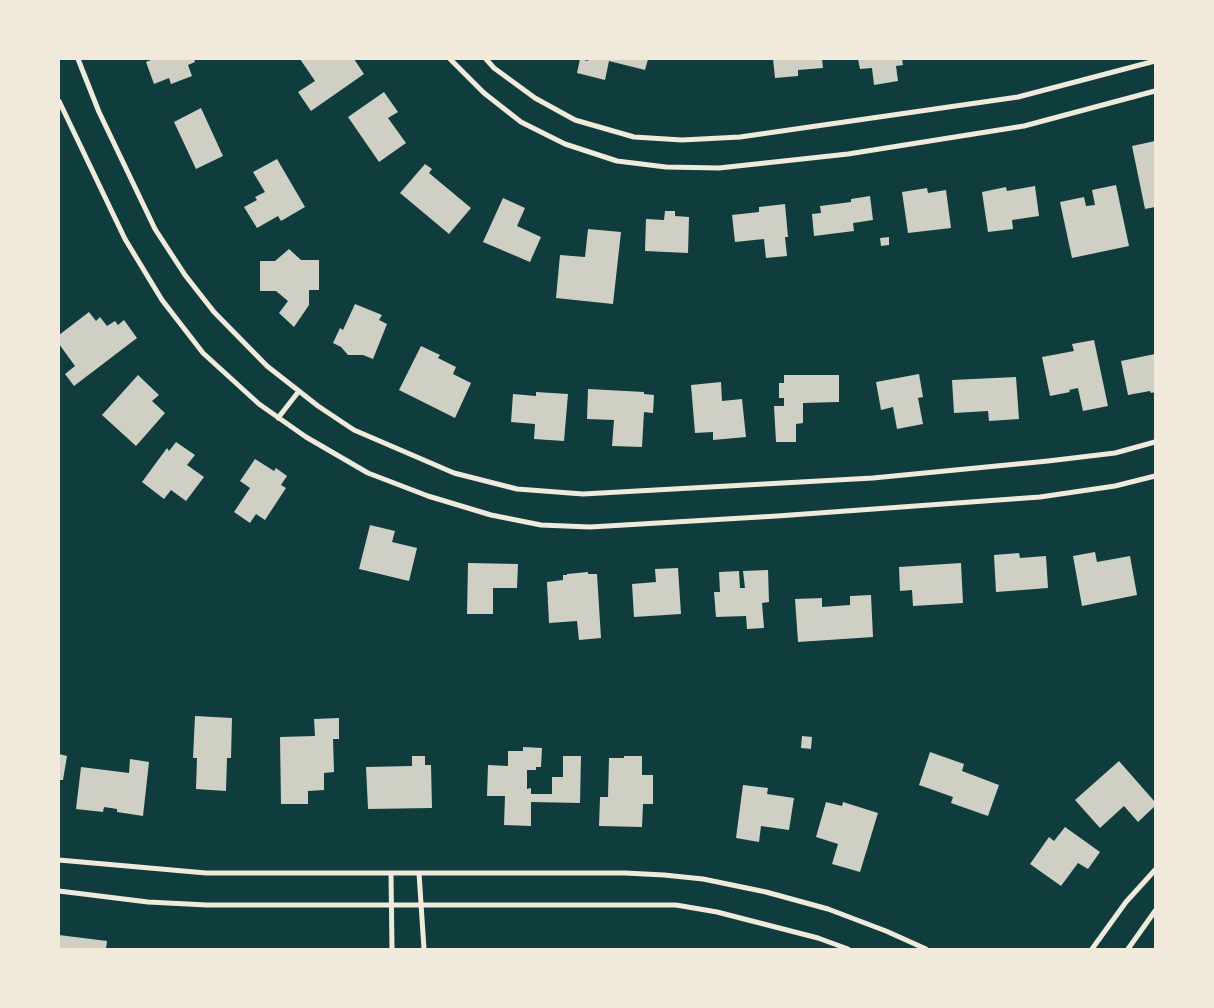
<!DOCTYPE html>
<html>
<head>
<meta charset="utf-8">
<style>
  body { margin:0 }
  #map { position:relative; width:1214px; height:1008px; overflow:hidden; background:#0f3d3e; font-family:"Open Sans",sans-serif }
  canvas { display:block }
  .frame { position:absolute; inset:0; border:60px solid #f1e9da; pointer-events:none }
</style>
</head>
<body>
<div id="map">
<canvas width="1214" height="1008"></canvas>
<div class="frame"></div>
</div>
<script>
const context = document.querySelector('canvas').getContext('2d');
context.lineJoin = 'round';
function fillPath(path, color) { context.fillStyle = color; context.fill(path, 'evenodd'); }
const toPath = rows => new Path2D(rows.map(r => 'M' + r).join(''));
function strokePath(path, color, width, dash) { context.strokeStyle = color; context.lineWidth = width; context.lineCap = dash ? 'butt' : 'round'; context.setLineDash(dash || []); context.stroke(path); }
fillPath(toPath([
  [153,59,194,59,195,62,188,65,192,76,171,84,169,78,154,84,146,62],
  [300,59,343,59,344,60,354,59,364,74,311,111,298,92,315,81],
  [580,59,588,61,588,59,648,59,645,70,609,61,605,80,577,73],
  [773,59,822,59,823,68,798,70,798,76,775,78],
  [858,59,902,59,903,65,896,66,898,81,874,85,872,68,860,69],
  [384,92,398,112,388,118,406,143,379,162,348,117],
  [201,108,223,156,196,169,174,122],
  [1155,141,1155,207,1145,209,1132,146],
  [277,159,305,207,281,221,278,216,257,228,244,207,257,200,255,197,265,192,253,172],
  [425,164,432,169,429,173,471,208,449,234,400,193],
  [1116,185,1129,246,1072,258,1060,202,1084,197,1086,206,1095,205,1092,190],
  [1035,186,1039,216,1012,220,1013,229,988,232,982,192,1006,187,1007,191],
  [927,188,928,193,946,190,951,228,908,233,902,192],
  [870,196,873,220,853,223,854,231,814,236,812,214,821,213,820,206,851,202,851,199],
  [503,198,525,208,517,226,541,237,530,262,483,242],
  [785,204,788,237,785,237,787,256,766,258,764,239,735,242,732,215,759,212,759,207],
  [665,211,675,211,675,216,689,217,688,253,645,251,646,219,664,220],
  [588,229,621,232,613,304,556,298,560,255,585,257],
  [889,237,889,245,881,246,880,238],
  [289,249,301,260,319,260,319,290,309,290,309,305,294,327,279,313,288,301,276,291,260,291,260,261,275,261],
  [355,304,382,315,379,320,387,324,373,359,363,355,348,355,341,347,333,343,340,328,343,330],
  [89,312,96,321,100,317,107,326,115,321,118,325,124,320,137,338,74,386,65,374,75,366,59,344,59,335],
  [1094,340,1108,406,1083,411,1078,388,1069,390,1070,392,1050,396,1042,357,1074,351,1072,344],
  [421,346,440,355,438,358,456,367,453,374,471,383,455,418,399,390],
  [1155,354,1155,392,1151,393,1150,391,1128,395,1121,361],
  [919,374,923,397,918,398,923,424,897,429,893,407,881,410,876,382],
  [138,375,159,395,152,401,165,413,136,446,102,415],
  [784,375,839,375,839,402,803,403,803,423,796,424,796,442,776,442,774,406,784,406,784,398,779,398,779,383,784,383],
  [1016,377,1019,419,989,421,988,411,954,413,952,380],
  [721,382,722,401,742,399,746,437,713,440,713,432,695,433,691,385],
  [588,389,644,392,644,394,654,395,653,413,644,412,642,447,612,446,614,420,587,419],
  [536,392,568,394,564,441,534,439,535,424,511,422,513,394,536,396],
  [176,442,195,455,187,465,204,477,186,501,171,490,164,499,142,482,167,448,169,451],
  [255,459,274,471,276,468,287,476,281,485,286,488,265,520,256,514,250,523,234,512,250,488,240,481],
  [370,525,395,531,392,542,417,548,409,581,359,569],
  [1095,552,1097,562,1130,556,1137,595,1082,606,1073,556],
  [1019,553,1020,558,1046,556,1048,588,996,592,994,555],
  [468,563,518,564,517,588,493,588,493,614,467,614],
  [961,563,963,603,913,606,912,590,900,591,899,567],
  [678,568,681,614,634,617,632,584,656,582,655,569],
  [768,570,769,602,762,603,764,628,747,629,746,616,716,617,714,592,720,592,719,572,739,571,740,588,745,588,743,571],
  [588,572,588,574,597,574,601,638,579,640,577,621,549,623,547,582,563,580,563,575,567,575,567,574],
  [871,595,873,637,798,642,795,599,822,598,822,607,850,605,850,596],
  [195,716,232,718,231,758,227,758,226,791,196,789,197,758,193,758],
  [339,718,339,739,333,739,334,772,324,773,324,790,308,791,308,804,281,804,280,737,315,736,314,719],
  [802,736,812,737,811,749,801,748],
  [523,747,542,748,541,767,536,767,536,770,527,770,527,789,531,788,531,794,552,794,552,777,563,777,563,756,581,756,580,803,531,802,531,826,504,825,505,796,487,796,488,765,508,766,508,751,523,751],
  [930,752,964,764,962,771,999,785,988,816,951,803,953,797,919,785],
  [59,754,67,756,63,780,59,780],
  [412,756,425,756,425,765,431,765,432,808,368,809,366,767,412,766],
  [624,756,642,756,642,775,653,775,653,804,643,804,642,827,599,826,600,797,608,797,609,758,624,758],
  [130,759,149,762,143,816,117,812,117,809,104,807,103,812,76,809,81,767,129,773],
  [1119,761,1155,802,1155,806,1138,822,1124,806,1100,828,1075,800],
  [743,785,768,788,767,794,794,798,789,830,761,826,759,842,736,838],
  [826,802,842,806,843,802,878,813,860,872,832,864,838,844,816,837],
  [1065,827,1100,852,1088,869,1078,863,1061,886,1030,864,1049,837,1054,841],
  [59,935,107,941,106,949,59,949]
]), '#cfcfc3');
strokePath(toPath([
  [78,59,99,112,155,229,185,275,214,312,267,366,318,406,354,430,454,473,517,489,583,494,873,478,1048,461,1115,453,1155,442],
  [450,59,484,93,521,122,565,144,617,161,666,167,719,168,848,154,1024,126,1155,91],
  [486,59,494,68,535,98,575,120,634,137,682,140,740,137,1018,97,1155,61],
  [59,101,125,239,162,300,203,353,259,404,306,437,368,473,428,496,491,515,541,525,590,527,777,516,1040,497,1115,486,1155,476],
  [278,418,299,391],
  [59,860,206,873,625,873,664,875,703,879,766,892,828,909,886,931,926,949],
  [391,873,392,949],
  [419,873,424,949],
  [59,891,148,902,207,905,676,905,717,912,818,938,848,949],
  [1092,949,1126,902,1155,870],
  [1128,949,1155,911]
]), '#f1e9da', 5);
</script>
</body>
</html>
